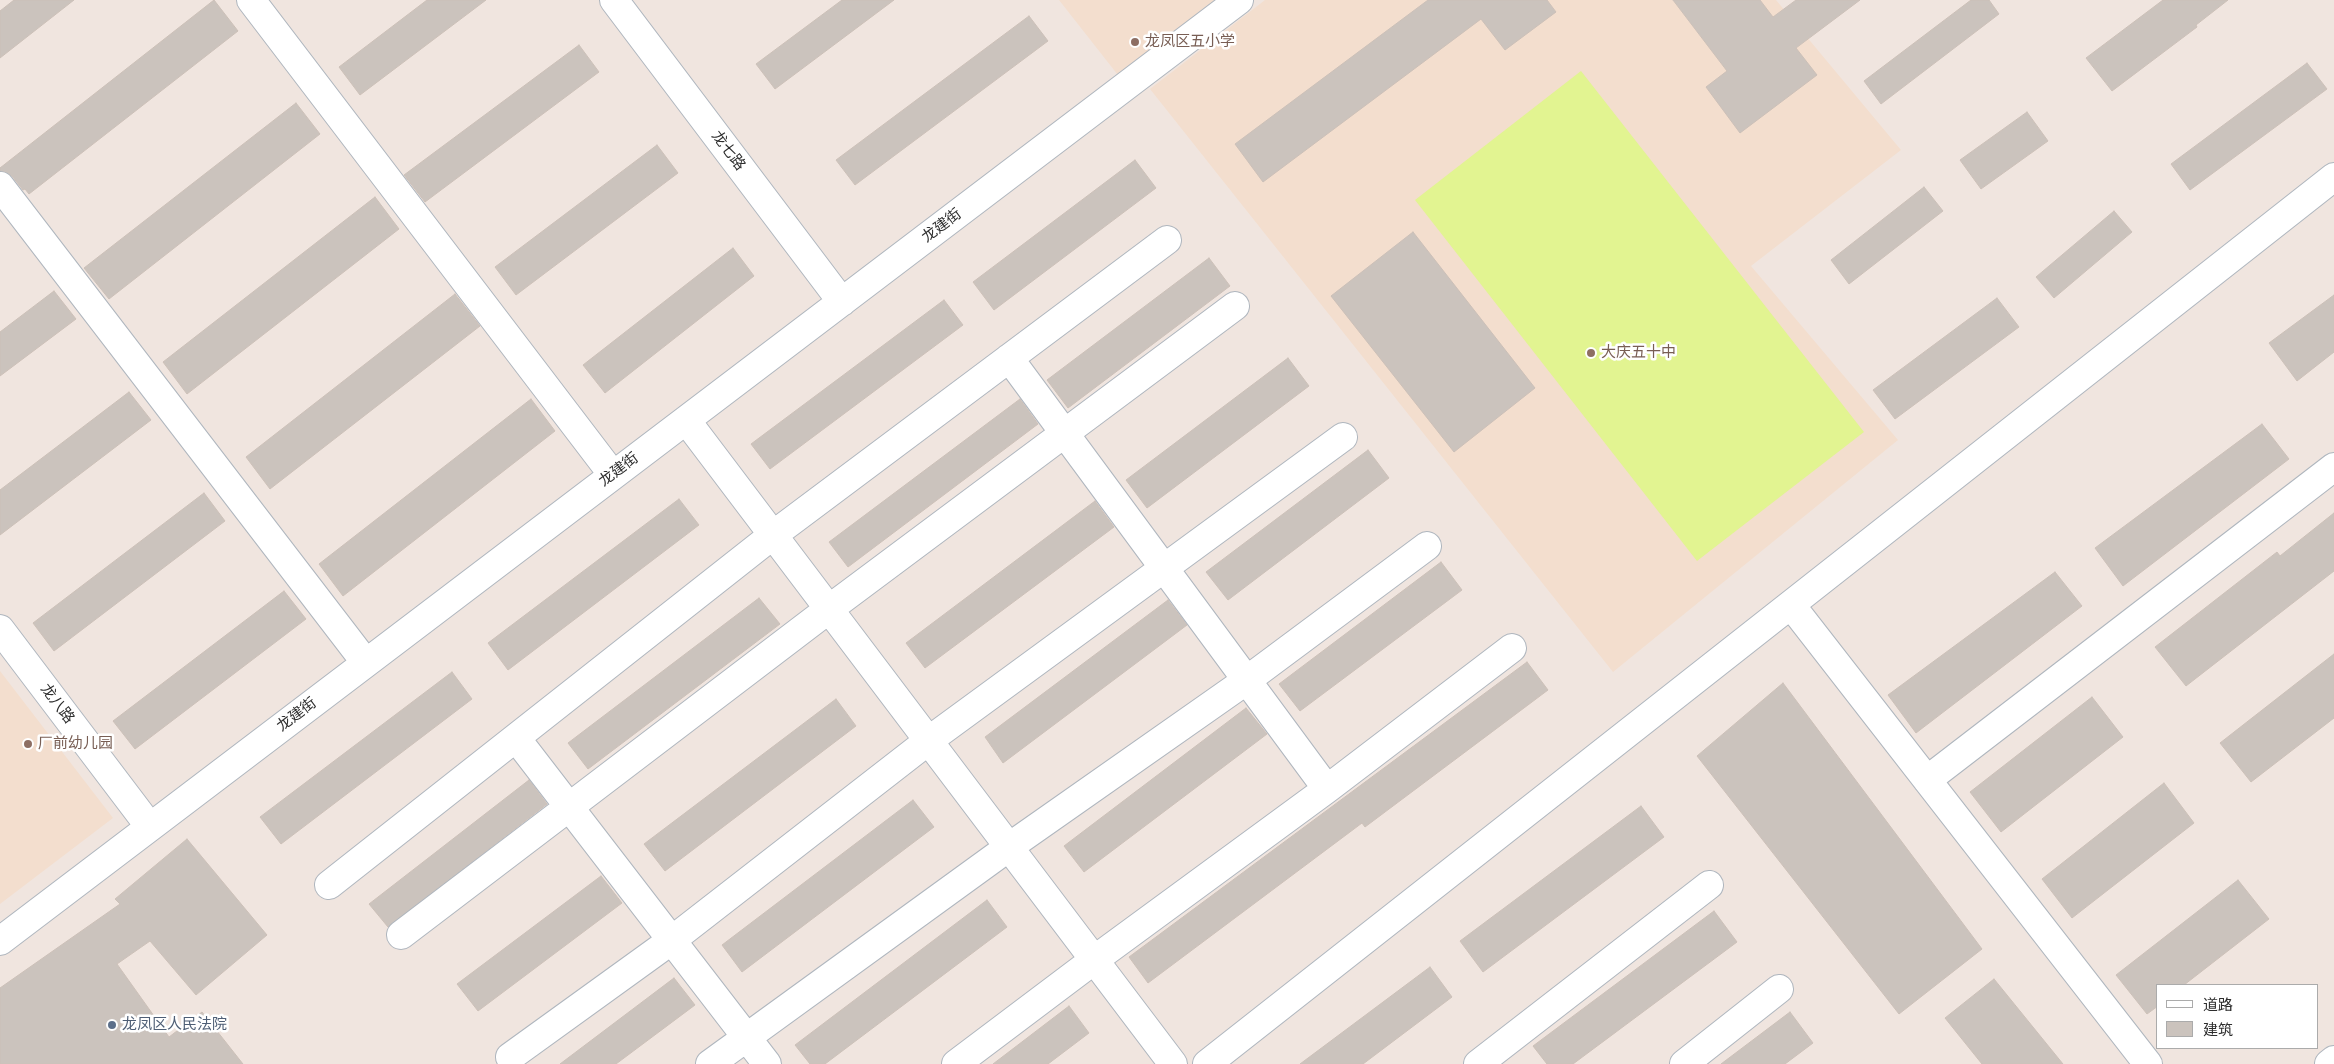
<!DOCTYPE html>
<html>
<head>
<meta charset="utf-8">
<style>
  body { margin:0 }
  #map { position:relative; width:2334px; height:1064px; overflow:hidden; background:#f0e5df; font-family:"Varela Round","Noto Sans SC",sans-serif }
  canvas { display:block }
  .legend { position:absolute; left:2156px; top:984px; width:162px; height:65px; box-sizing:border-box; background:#fff; border:1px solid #ababab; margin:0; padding:6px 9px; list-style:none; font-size:15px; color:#2e2e2e }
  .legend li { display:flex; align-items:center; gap:10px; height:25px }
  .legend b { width:25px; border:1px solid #ababab }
</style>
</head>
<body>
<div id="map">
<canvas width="2334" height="1064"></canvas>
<ul class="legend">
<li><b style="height:6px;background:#fff"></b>道路</li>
<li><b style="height:14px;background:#cbc3bd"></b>建筑</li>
</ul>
</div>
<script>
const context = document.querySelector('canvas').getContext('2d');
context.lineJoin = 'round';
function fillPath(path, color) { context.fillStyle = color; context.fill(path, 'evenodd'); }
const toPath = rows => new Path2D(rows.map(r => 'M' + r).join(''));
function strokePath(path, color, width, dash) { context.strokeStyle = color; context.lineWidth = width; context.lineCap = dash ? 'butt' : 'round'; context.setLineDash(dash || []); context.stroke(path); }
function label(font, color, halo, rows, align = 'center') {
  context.font = font + ' "Varela Round","Noto Sans SC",sans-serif'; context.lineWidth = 5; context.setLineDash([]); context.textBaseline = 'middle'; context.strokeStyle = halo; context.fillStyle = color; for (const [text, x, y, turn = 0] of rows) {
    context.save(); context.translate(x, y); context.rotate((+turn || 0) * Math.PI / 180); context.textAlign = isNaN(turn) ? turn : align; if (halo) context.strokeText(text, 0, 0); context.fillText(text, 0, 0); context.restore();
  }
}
fillPath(toPath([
  [1059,0,1232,0,1125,84],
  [1265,0,1776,0,1901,150,1751,266,1898,440,1613,672,1150,89],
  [0,671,113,818,0,904]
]), '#f3dece');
fillPath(toPath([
  [1581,71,1864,432,1697,561,1415,200]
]), '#e2f491');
const building = toPath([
  [14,0,74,0,0,58,0,11,14,0],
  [214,0,238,31,29,194,25,189,23,190,12,176,0,171,0,168,214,0],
  [427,0,486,0,360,95,339,67,427,0],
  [842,0,894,0,775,89,756,64,842,0],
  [1428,0,1547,0,1556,12,1505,50,1481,19,1263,182,1235,144,1428,0],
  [1673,0,1760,0,1773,17,1796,0,1860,0,1796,48,1817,75,1740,133,1706,87,1727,71,1673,0],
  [1971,0,1989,0,1999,14,1881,104,1864,81,1971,0],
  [2163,0,2228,0,2196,25,2197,27,2112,91,2086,58,2163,0],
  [1029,16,1048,41,855,185,836,160,1029,16],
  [579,45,599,72,425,202,404,175,579,45],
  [2307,63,2327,89,2190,190,2171,164,2307,63],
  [296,103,320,134,109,299,84,268,296,103],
  [2027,112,2048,141,1981,189,1960,160,2027,112],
  [657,145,678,173,516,295,495,267,657,145],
  [1135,160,1156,188,994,310,973,282,1135,160],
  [1924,187,1943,211,1849,284,1831,260,1924,187],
  [375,197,399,229,187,394,163,362,375,197],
  [2114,211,2132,232,2054,298,2036,277,2114,211],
  [1413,232,1535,388,1454,452,1331,296,1413,232],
  [733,248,754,276,605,393,583,365,733,248],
  [1209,258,1230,286,1068,408,1047,380,1209,258],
  [54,291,76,319,0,376,0,332,54,291],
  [455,294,480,326,270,489,246,457,455,294],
  [2334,295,2334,352,2297,381,2269,343,2334,295],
  [1997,298,2019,327,1895,419,1873,390,1997,298],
  [944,300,963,325,770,469,751,444,944,300],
  [1288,358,1309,386,1147,508,1126,480,1288,358],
  [129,392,151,420,0,535,0,490,129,392],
  [531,399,555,431,343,596,319,564,531,399],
  [1020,399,1038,424,848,567,829,542,1020,399],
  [2262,424,2289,459,2123,586,2095,548,2262,424],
  [1368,450,1389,478,1228,600,1206,572,1368,450],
  [204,493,225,521,54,651,33,623,204,493],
  [679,499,699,525,508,670,488,643,679,499],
  [1095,501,1114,527,925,668,906,643,1095,501],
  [2334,513,2334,571,2186,686,2155,647,2277,552,2280,556,2334,513],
  [1441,562,1462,590,1300,711,1279,684,1441,562],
  [2055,572,2082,606,1916,733,1888,695,2055,572],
  [284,591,306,619,135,749,113,721,284,591],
  [759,598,780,624,588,769,568,743,759,598],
  [1168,600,1187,625,1003,763,985,737,1168,600],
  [2334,654,2334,718,2251,782,2220,743,2334,654],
  [1527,662,1548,690,1365,827,1362,823,1148,983,1129,957,1527,662],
  [452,672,472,699,281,844,260,817,452,672],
  [1783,683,1982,949,1899,1014,1697,756,1783,683],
  [2092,697,2123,737,2001,832,1970,792,2092,697],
  [836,699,856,726,665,871,644,844,836,699],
  [1246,708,1267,734,1084,872,1064,846,1246,708],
  [529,780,547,804,388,927,369,904,529,780],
  [2164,783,2194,823,2072,918,2042,879,2164,783],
  [913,800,934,827,742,972,722,945,913,800],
  [1641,806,1664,837,1483,972,1460,941,1641,806],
  [187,839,267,935,196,995,150,941,117,964,169,1037,202,1012,243,1064,0,1064,0,988,120,904,115,899,187,839],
  [601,876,622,903,478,1011,457,984,601,876],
  [2238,880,2269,919,2184,985,2158,985,2158,1006,2147,1014,2116,975,2238,880],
  [987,900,1007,927,825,1064,810,1064,795,1045,987,900],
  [1714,911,1737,942,1573,1064,1547,1064,1533,1046,1714,911],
  [1430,967,1452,997,1363,1064,1300,1064,1430,967],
  [674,978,695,1005,616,1064,560,1064,674,978],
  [1994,979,2063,1064,1982,1064,1945,1018,1994,979],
  [1069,1006,1089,1033,1048,1064,993,1064,1069,1006],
  [1790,1012,1813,1043,1785,1064,1721,1064,1790,1012]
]);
fillPath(building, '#cbc3bd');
strokePath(building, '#ccc0b8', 1);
const minor = toPath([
  [251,0,613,475],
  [614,0,842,302],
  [0,186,366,663],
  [1009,358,1327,789],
  [686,420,1173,1064],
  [1791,605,2148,1064],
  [0,629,150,827],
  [516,738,767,1064],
  [1927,780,2334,467],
  [329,885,773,535,1167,240],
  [401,935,829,609,1235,306],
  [0,941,1239,0],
  [510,1057,672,940,928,741,1343,437],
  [710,1064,1009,847,1247,680,1427,546],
  [956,1064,1094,960,1327,789,1512,648],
  [1207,1064,2334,177],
  [1478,1064,1709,885],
  [1684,1064,1779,989],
  [2329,1064,2334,1060]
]);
strokePath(minor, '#afb6be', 30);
strokePath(minor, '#fff', 28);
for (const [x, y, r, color] of [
  [1135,42,5,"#8d6e63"],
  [1591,353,5,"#8d6e63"],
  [28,744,5,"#8d6e63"],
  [112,1025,5,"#5c6f8a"]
]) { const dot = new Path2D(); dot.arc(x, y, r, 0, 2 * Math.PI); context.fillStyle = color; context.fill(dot); strokePath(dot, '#fff', 2); }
label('15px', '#785e54', '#fff', [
  ["龙凤区五小学",1145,42],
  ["大庆五十中",1601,353],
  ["厂前幼儿园",38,744]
], 'left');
label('15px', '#2e2e2e', '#fff', [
  ["龙七路",728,151,53],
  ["龙建街",942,226,-37],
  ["龙建街",619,470,-37],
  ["龙八路",57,704,53],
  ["龙建街",297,715,-37]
]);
label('15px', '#4e5e75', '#fff', [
  ["龙凤区人民法院",122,1025]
], 'left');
</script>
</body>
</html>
